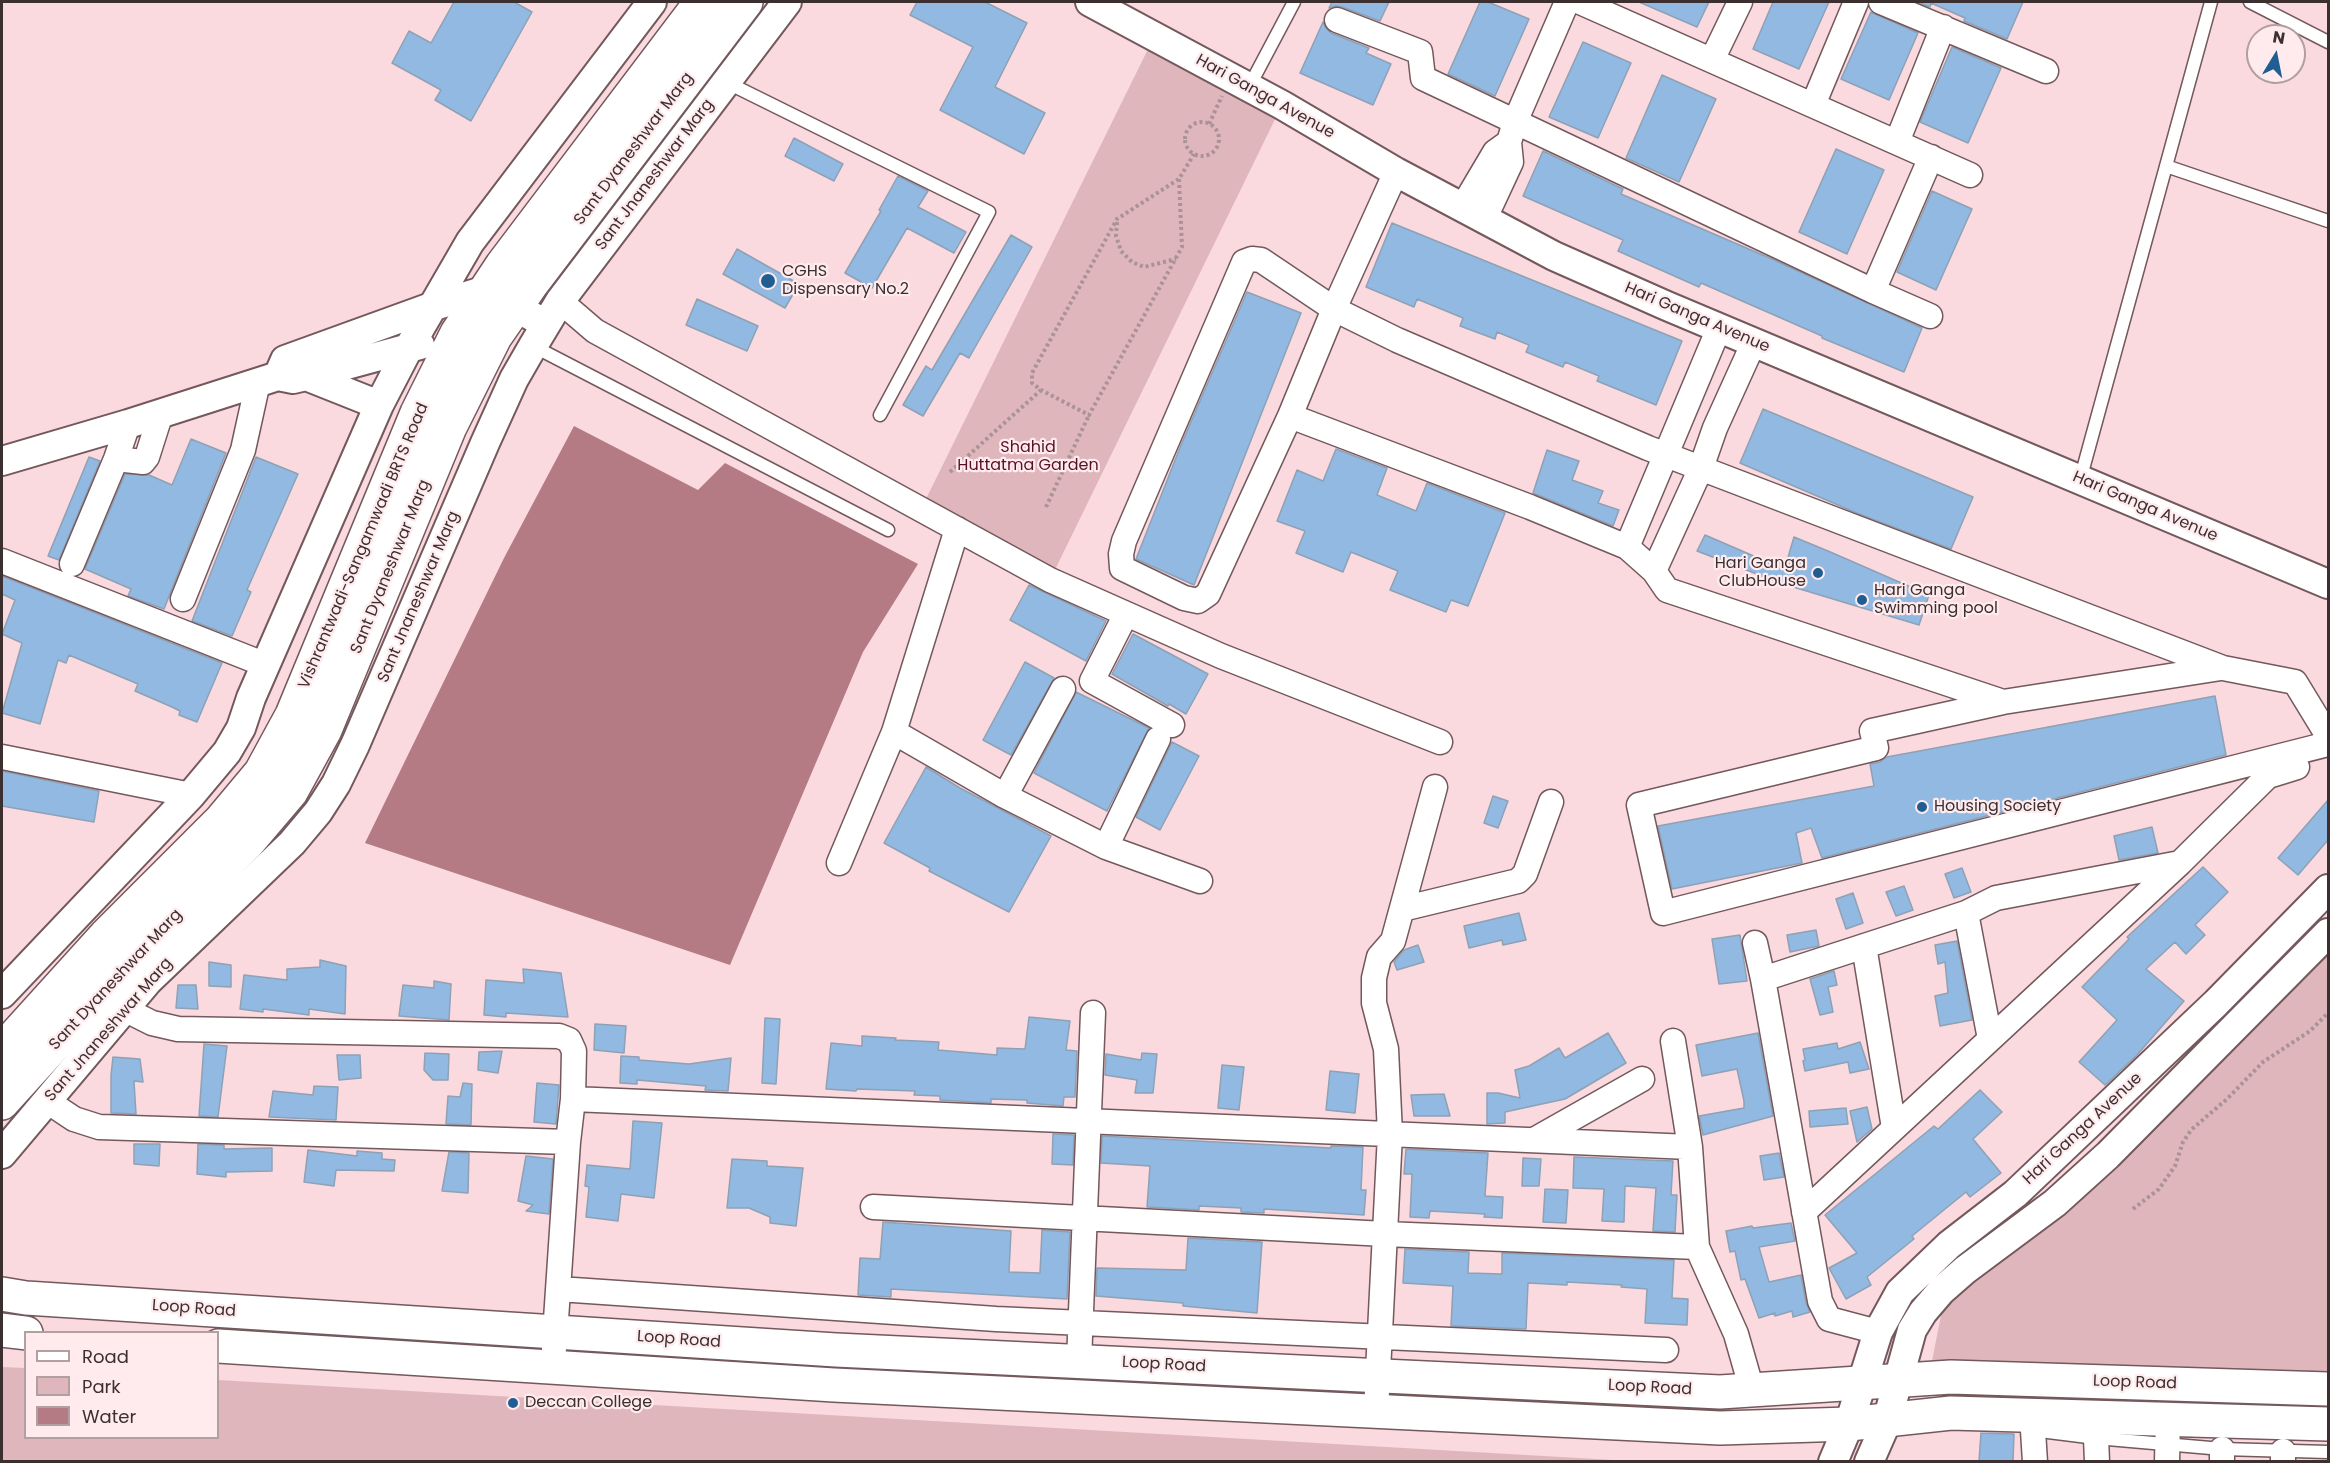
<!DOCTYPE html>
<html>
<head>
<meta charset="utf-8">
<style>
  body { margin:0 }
  #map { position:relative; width:2330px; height:1463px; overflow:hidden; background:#fbdadf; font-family:Poppins,sans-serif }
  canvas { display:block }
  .frame { position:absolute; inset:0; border:3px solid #3b2f30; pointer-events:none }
  .legend { position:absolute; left:24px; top:1331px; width:195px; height:108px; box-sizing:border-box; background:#ffebee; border:2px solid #b1a0a2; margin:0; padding:8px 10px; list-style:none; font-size:18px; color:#3b2f30 }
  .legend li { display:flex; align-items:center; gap:12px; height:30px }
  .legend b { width:30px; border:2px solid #b1a0a2 }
  .north { position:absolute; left:2246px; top:24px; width:60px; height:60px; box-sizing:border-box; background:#ffebee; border:2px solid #b1a0a2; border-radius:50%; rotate:10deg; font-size:16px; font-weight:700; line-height:24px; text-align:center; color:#3b2f30 }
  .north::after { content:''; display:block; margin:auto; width:21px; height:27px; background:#1f5d93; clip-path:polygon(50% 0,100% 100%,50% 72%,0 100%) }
</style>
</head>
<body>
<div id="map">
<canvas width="2330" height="1463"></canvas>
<div class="frame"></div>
<ul class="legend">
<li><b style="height:8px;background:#fff"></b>Road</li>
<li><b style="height:16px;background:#dfb6bc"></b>Park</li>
<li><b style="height:16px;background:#b47b84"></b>Water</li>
</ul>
<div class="north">N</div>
</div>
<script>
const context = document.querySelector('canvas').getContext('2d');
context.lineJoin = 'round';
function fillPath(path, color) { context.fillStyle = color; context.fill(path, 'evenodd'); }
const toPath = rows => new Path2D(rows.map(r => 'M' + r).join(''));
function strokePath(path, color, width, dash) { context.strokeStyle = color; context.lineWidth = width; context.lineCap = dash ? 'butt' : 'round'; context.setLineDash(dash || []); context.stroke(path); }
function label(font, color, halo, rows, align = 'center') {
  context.font = font + ' Poppins,sans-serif'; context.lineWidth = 4.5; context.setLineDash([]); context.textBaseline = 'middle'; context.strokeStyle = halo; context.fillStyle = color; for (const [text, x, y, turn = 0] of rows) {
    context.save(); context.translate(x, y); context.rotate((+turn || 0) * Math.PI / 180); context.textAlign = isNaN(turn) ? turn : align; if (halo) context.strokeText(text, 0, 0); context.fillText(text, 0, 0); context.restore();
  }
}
fillPath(toPath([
  [1155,35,1282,105,1050,580,921,509],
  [2328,945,2328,1374,1932,1361,1945,1295],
  [2,1367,25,1368,26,1438,218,1438,218,1380,1631,1461,2,1461]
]), '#dfb6bc');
fillPath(toPath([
  [574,426,698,490,725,463,918,564,863,652,730,965,365,843,504,558]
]), '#b47b84');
const building = toPath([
  [454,2,514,2,532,12,471,121,435,100,441,90,392,63,409,31,431,43,454,2],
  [917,2,985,2,1027,23,995,87,1045,113,1024,154,940,110,973,47,910,15,917,2],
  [1332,2,1389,2,1380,21,1342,7,1335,6,1329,8,1332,2],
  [1480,2,1488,2,1529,19,1495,96,1448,74,1480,2],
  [1639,2,1709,2,1697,27,1639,2],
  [1773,2,1829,2,1799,69,1753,49,1773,2],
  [1917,2,2023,2,2007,39,1964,21,1965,18,1931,3,1930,7,1917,2],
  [1871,12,1918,33,1889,100,1841,79,1871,12],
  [1323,22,1326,28,1331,33,1369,48,1366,53,1391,64,1373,105,1300,73,1323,22],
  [1583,42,1631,63,1598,138,1549,117,1583,42],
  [1952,47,2001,68,1968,143,1920,122,1952,47],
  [1662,75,1716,99,1679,182,1626,158,1662,75],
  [794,138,843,164,834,181,785,156,794,138],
  [1836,149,1884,170,1847,254,1799,232,1836,149],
  [1543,151,1623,189,1621,194,1772,259,1922,328,1904,372,1822,338,1822,336,1701,283,1699,287,1618,251,1623,240,1523,196,1543,151],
  [898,176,928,191,918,207,966,232,954,253,907,228,872,288,845,273,881,211,879,210,898,176],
  [1932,191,1972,209,1936,290,1897,272,1932,191],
  [1392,223,1682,341,1656,405,1597,381,1599,376,1565,362,1563,367,1526,352,1529,345,1497,332,1495,339,1460,326,1463,318,1417,299,1414,307,1366,287,1392,223],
  [1011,235,1032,247,969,358,960,353,923,416,903,405,926,366,932,370,1011,235],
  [737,249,799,284,785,308,723,274,737,249],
  [1247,292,1301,313,1194,585,1136,559,1181,445,1247,292],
  [697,299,758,326,747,351,686,325,697,299],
  [1763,409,1973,497,1951,549,1859,514,1740,463,1763,409],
  [191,439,226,453,164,609,128,596,131,589,85,569,125,474,149,475,172,485,191,439],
  [1336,449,1387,468,1377,495,1416,511,1427,483,1505,513,1468,606,1451,600,1446,612,1390,590,1398,571,1351,552,1343,572,1296,553,1305,531,1277,521,1297,470,1323,481,1336,449],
  [1547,450,1579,461,1572,480,1603,491,1598,503,1619,510,1613,526,1533,493,1547,450],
  [89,457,100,461,59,560,48,556,89,457],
  [256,457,298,474,247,590,251,592,232,636,192,621,256,457],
  [1705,535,1756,557,1786,564,1794,537,1828,551,1929,595,1919,625,1780,583,1697,551,1705,535],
  [2,576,222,663,197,722,179,715,180,711,172,707,135,691,138,684,69,655,66,663,58,660,40,724,2,713,22,643,2,634,15,600,2,594,2,576],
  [1029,585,1106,621,1086,661,1010,620,1029,585],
  [1133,634,1208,674,1186,714,1169,704,1168,706,1112,674,1133,634],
  [1025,662,1054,678,1011,755,983,740,1025,662],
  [1076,692,1149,728,1107,811,1034,773,1076,692],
  [2215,696,2226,755,1822,858,1811,828,1796,833,1802,863,1672,889,1658,826,1874,786,1870,764,1880,762,1887,757,2215,696],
  [1172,742,1199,756,1160,830,1136,817,1172,742],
  [926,767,960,788,1051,836,1009,912,929,871,930,868,884,843,926,767],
  [2,771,99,791,94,822,2,806,2,771],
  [1493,796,1508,801,1498,828,1484,823,1493,796],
  [2328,800,2328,840,2298,875,2278,858,2328,800],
  [2152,827,2158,853,2119,860,2114,836,2152,827],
  [2203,867,2228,892,2195,925,2205,935,2186,954,2175,942,2146,969,2184,1001,2137,1055,2105,1085,2079,1062,2117,1020,2082,987,2129,939,2127,937,2203,867],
  [1962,868,1971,892,1954,898,1945,874,1962,868],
  [1904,886,1913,910,1896,916,1886,892,1904,886],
  [1853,893,1863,923,1846,929,1836,899,1853,893],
  [1519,913,1526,940,1503,945,1502,940,1469,948,1464,926,1519,913],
  [1816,930,1819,946,1790,952,1787,935,1816,930],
  [1740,935,1747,981,1719,984,1712,939,1740,935],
  [1957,941,1972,1020,1940,1026,1935,996,1948,993,1945,962,1938,964,1935,945,1957,941],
  [1418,945,1424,962,1397,970,1394,962,1404,950,1418,945],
  [320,960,346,966,345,1014,309,1009,309,1015,263,1009,263,1012,240,1009,244,975,287,980,287,969,320,967,320,960],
  [209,962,231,965,231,987,209,986,209,962],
  [523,969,561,973,568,1017,506,1013,506,1017,484,1015,486,980,524,983,523,969],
  [1834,971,1837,985,1828,987,1833,1012,1820,1015,1810,979,1834,971],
  [434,981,451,984,449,1020,399,1016,403,985,434,988,434,981],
  [178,985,196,985,198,1009,176,1008,178,985],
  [1029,1017,1070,1021,1066,1050,1077,1051,1075,1097,1064,1097,1063,1106,1027,1103,1027,1100,991,1099,991,1103,940,1100,940,1096,914,1095,915,1091,857,1089,856,1091,826,1089,831,1043,862,1046,862,1036,896,1038,895,1040,939,1042,938,1050,997,1055,997,1048,1025,1049,1029,1017],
  [765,1018,780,1019,776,1084,762,1083,765,1018],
  [595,1024,626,1026,624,1053,594,1050,595,1024],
  [1608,1033,1626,1063,1565,1099,1505,1112,1505,1123,1487,1124,1487,1093,1498,1093,1520,1098,1515,1070,1529,1066,1559,1048,1565,1058,1608,1033],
  [1758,1033,1773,1116,1703,1135,1699,1116,1744,1108,1744,1101,1737,1069,1702,1076,1696,1045,1758,1033],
  [1860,1042,1869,1069,1850,1073,1848,1062,1805,1071,1803,1061,1805,1060,1803,1049,1837,1043,1838,1049,1860,1042],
  [204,1044,227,1046,218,1117,199,1116,204,1044],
  [502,1051,498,1073,478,1070,479,1052,502,1051],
  [425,1053,449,1054,448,1080,433,1080,424,1070,425,1053],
  [1142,1053,1157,1054,1153,1093,1135,1093,1137,1080,1105,1075,1106,1054,1141,1060,1142,1053],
  [337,1055,360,1055,361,1078,339,1080,337,1055],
  [621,1056,639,1057,639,1060,689,1064,731,1058,728,1091,705,1090,706,1086,637,1080,637,1084,620,1083,621,1056],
  [113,1057,140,1059,143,1082,134,1081,136,1114,111,1113,111,1075,113,1057],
  [1222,1065,1244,1067,1239,1110,1218,1108,1222,1065],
  [1330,1071,1359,1074,1355,1113,1326,1110,1330,1071],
  [463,1083,472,1084,471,1125,446,1124,448,1096,460,1097,463,1083],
  [537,1083,559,1085,556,1124,534,1122,537,1083],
  [314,1086,338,1087,336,1120,269,1117,273,1091,313,1095,314,1086],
  [1980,1090,2002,1112,1973,1139,2001,1173,1970,1197,1966,1192,1912,1236,1914,1239,1867,1277,1871,1285,1846,1299,1829,1268,1857,1253,1825,1215,1934,1126,1938,1129,1980,1090],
  [1444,1094,1450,1116,1414,1116,1411,1095,1444,1094],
  [1867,1107,1872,1129,1857,1142,1850,1111,1867,1107],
  [1846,1108,1848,1124,1810,1127,1809,1111,1846,1108],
  [633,1121,662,1123,654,1198,621,1194,618,1221,586,1217,589,1187,585,1186,587,1165,630,1169,633,1121],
  [1053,1134,1074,1135,1073,1165,1052,1164,1053,1134],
  [1102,1136,1331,1148,1331,1146,1363,1147,1361,1190,1366,1190,1364,1215,1264,1209,1264,1213,1241,1212,1241,1208,1199,1206,1199,1210,1147,1207,1150,1166,1101,1163,1102,1136],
  [134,1144,160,1144,159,1166,134,1164,134,1144],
  [198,1144,224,1145,224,1149,272,1148,272,1171,226,1172,226,1177,197,1174,198,1144],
  [1406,1149,1488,1153,1485,1196,1503,1197,1502,1218,1484,1217,1485,1214,1430,1211,1429,1218,1410,1217,1412,1174,1404,1174,1406,1149],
  [308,1150,357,1156,357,1151,382,1153,382,1159,395,1160,394,1171,336,1170,334,1186,304,1182,308,1150],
  [449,1152,469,1153,468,1193,442,1191,449,1152],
  [1779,1153,1784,1177,1764,1180,1760,1156,1779,1153],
  [526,1156,553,1159,549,1214,526,1211,533,1205,518,1201,526,1156],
  [1574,1157,1673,1161,1671,1195,1677,1195,1675,1232,1653,1231,1656,1188,1625,1186,1624,1222,1602,1221,1604,1189,1573,1188,1574,1157],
  [1523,1158,1541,1159,1539,1186,1522,1186,1523,1158],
  [732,1159,767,1161,767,1166,803,1168,796,1226,770,1223,770,1217,749,1208,727,1208,732,1159],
  [1545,1189,1568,1190,1566,1223,1543,1222,1545,1189],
  [883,1222,1011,1231,1009,1272,1040,1273,1042,1230,1070,1232,1067,1299,891,1289,891,1297,858,1295,860,1258,880,1259,883,1222],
  [1791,1223,1795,1241,1759,1247,1769,1282,1801,1275,1806,1303,1810,1312,1793,1317,1792,1311,1775,1316,1775,1313,1759,1318,1745,1279,1741,1280,1735,1251,1730,1252,1726,1231,1752,1226,1753,1228,1791,1223],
  [1188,1238,1262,1242,1257,1313,1183,1306,1183,1303,1096,1296,1097,1268,1186,1270,1188,1238],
  [1405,1249,1469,1252,1468,1273,1502,1274,1502,1253,1674,1260,1672,1298,1688,1299,1687,1325,1645,1323,1647,1289,1621,1287,1622,1285,1567,1282,1567,1285,1528,1283,1526,1329,1451,1326,1453,1286,1403,1283,1405,1249],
  [1981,1433,2014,1434,2013,1461,1979,1461,1981,1433]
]);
fillPath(building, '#91b9e1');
strokePath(building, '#8ea1b5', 1.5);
const service = toPath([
  [2250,2,2328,42],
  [726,82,989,212,880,415],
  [1249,87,1294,2],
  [2166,166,2328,221],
  [533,346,888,530],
  [2080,480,2211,2],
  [2,1076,118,948,233,833,276,782,308,723,433,420,480,328,516,275,724,2],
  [2040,1431,2096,1438,2222,1449,2328,1452]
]);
const minor = toPath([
  [1580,2,1970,175],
  [1881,2,2046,71],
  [1337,20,1420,52,1423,78,1873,291,1931,157],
  [1712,60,1740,2],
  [1813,105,1856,2],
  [1897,142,1943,27],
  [1396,172,1334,309,1261,260,1252,259,1244,262,1124,541,1121,554,1122,568,1184,598,1198,601,1208,594,1290,416,1334,309,1397,340,1648,448,2223,668,2295,682,2328,736],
  [1463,206,1495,152,1509,142],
  [1485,218,1511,162,1509,142,1515,122,1567,2],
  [1873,291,1930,316],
  [560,301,595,331,1050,580,1221,656,1440,742],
  [1754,342,1715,428,1701,468,1654,571,1667,590,2003,702,2221,668],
  [1290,416,1530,507,1627,547,1654,571],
  [116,459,143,462,147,457,161,413],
  [1627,547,1719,328],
  [2,561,266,665],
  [72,564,116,459,128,424],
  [183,599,243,450,258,382],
  [1126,614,1092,681,1172,725],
  [2003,702,1872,731,1876,748,1639,805,1663,913,2328,744],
  [894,732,1005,796,1106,847,1200,881],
  [2,757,191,795],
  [1005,796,1063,689],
  [1106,847,1158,739],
  [839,863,894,732,957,529],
  [1402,909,1518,881,1525,874,1551,802],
  [1966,913,1990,1039],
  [1755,943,1763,979,1820,1301,1829,1319,1878,1332],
  [1864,946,1894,1128],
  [1763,979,1966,913,1996,898,2180,863],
  [124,1009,152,1023,178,1029,559,1036,569,1040,574,1051,573,1099,568,1142,554,1349],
  [1673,1041,1690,1147,1697,1247,1736,1334,1752,1390],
  [573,1099,1690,1147],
  [47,1101,74,1119,99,1127,568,1142],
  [1534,1140,1642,1079],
  [873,1207,1385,1234,1697,1247],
  [1804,1212,2180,863,2268,776,2297,767],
  [559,1289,996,1319,1666,1350],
  [1079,1361,1093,1013],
  [1376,1411,1390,1134,1386,1049,1374,1003,1374,978,1379,957,1393,941,1435,787],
  [2032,1415,2035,1462],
  [2096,1438,2097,1462],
  [2167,1462,2168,1420],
  [2222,1462,2222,1449],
  [2283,1462,2283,1451]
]);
const tertiary = toPath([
  [1090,2,1282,105,1396,172,1554,256,1667,306,2328,584],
  [278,376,285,360,434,306,483,291,500,298,535,318],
  [306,376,379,405],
  [2,461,128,424,278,376,293,379,306,376,420,345],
  [2,994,191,795,227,752,241,728,251,698,379,405,408,349,470,242,652,2],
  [2,1154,148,981,292,843,318,812,336,784,355,745,485,443,514,379,533,346,560,301,787,2],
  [1833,1462,1849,1424,1878,1332,1900,1292,1949,1245,2015,1194,2216,1003,2328,889],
  [1869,1462,1887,1421,1912,1330,1923,1312,1941,1291,1965,1270,2055,1203,2108,1155,2328,933]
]);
const secondary = toPath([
  [2,1294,26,1298,836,1350,1720,1392,1951,1377,2328,1389],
  [2,1330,26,1333],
  [218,1346,834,1385,1720,1428,1849,1424,1951,1413,2328,1424]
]);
const primary = toPath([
  [2,1050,105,936,220,821,261,772,292,715,417,413,457,333,502,265,701,2],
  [2,1103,131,961,246,845,291,792,325,730,450,427,495,337,531,285,746,2]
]);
strokePath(service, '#73585c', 15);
strokePath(minor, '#73585c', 27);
strokePath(tertiary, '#73585c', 32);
strokePath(secondary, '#73585c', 36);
strokePath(primary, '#73585c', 36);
strokePath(toPath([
  '1185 139a17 17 0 1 1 34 0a17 17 0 1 1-34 0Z',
  [1209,124,1222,96],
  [1179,179,1182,247,1089,415,1041,390,1032,383,1032,373,1117,219,1179,179,1194,154],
  [1117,222,1116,236,1121,251,1132,262,1144,267,1176,259],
  [950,472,1041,390],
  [1046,507,1089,415],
  [2133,1209,2159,1189,2175,1166,2183,1142,2191,1130,2227,1099,2263,1062,2310,1031,2328,1013]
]), '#aa9295', 4, [3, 3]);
strokePath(service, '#fff', 12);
strokePath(minor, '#fff', 24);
strokePath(tertiary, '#fff', 28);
strokePath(secondary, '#fff', 33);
strokePath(primary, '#fff', 33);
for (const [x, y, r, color] of [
  [768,281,8,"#1f5d93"],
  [1818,573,6,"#1f5d93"],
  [1862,600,6,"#1f5d93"],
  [1922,807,6,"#1f5d93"],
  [513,1403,6,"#1f5d93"]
]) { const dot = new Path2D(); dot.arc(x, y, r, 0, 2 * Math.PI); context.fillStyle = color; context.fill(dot); strokePath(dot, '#ffebee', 2); }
label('16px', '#3b2f30', '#ffebee', [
  ["Hari Ganga Avenue",1265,97,29],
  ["Sant Dyaneshwar Marg",634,149,-53],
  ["Sant Jnaneshwar Marg",655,175,-53],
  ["Hari Ganga Avenue",1697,318,23],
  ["Hari Ganga Avenue",2145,507,23],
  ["Vishrantwadi-Sangamwadi BRTS Road",364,546,-67],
  ["Sant Dyaneshwar Marg",391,567,-68],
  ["Sant Jnaneshwar Marg",419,597,-67],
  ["Sant Dyaneshwar Marg",116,980,-47],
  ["Sant Jnaneshwar Marg",109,1030,-49],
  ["Hari Ganga Avenue",2083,1129,-43],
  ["Loop Road",194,1309,4],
  ["Loop Road",679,1340,4],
  ["Loop Road",1164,1365,3],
  ["Loop Road",2135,1383,2],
  ["Loop Road",1650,1388,3]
]);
label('16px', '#3b2f30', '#ffebee', [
  ["CGHS",782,272],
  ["Dispensary No.2",782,290],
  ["Hari Ganga",1806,564,"right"],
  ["ClubHouse",1806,582,"right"],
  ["Hari Ganga",1874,591],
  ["Swimming pool",1874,609],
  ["Housing Society",1934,807],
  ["Deccan College",525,1403]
], 'left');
label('16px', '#571125', '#ffebee', [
  ["Shahid",1028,448],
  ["Huttatma Garden",1028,466]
]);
</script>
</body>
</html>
